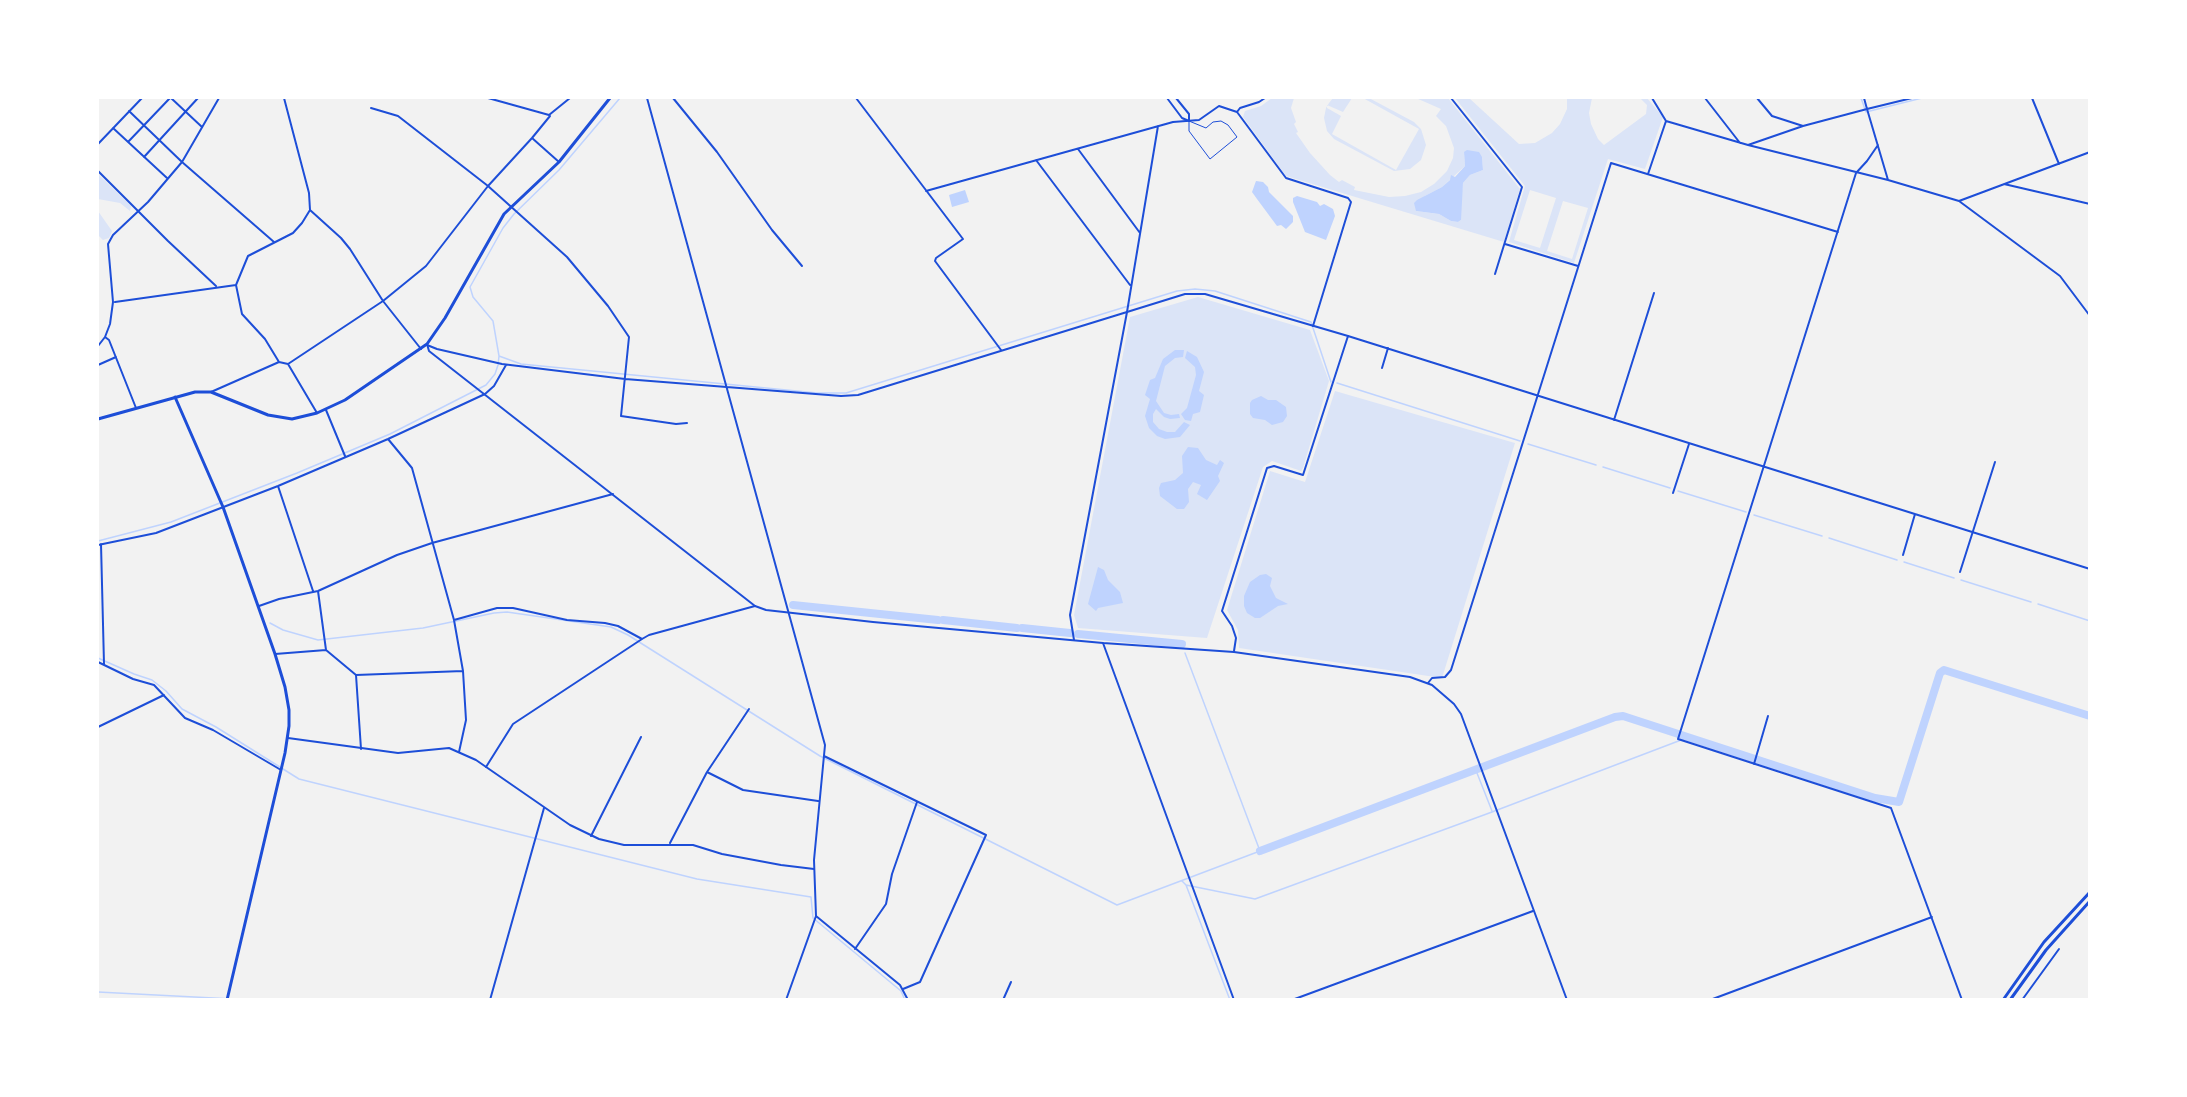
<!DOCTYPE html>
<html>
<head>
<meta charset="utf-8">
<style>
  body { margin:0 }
  #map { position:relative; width:2187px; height:1097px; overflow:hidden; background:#f2f2f2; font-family:Montserrat,sans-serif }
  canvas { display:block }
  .frame { position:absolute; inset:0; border:99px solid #fff; pointer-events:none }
</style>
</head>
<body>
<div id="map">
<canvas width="2187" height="1097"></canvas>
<div class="frame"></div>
</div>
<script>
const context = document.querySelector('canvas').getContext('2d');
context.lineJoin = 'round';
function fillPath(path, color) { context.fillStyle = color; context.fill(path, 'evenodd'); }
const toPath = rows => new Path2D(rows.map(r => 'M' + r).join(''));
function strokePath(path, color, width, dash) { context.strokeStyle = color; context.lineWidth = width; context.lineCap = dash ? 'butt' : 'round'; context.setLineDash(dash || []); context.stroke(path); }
fillPath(toPath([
  [1272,98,1294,98,1291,108,1296,122,1294,124,1298,132,1296,133,1310,153,1330,175,1339,182,1342,180,1355,187,1354,190,1389,197,1405,196,1421,192,1434,184,1447,171,1453,158,1454,148,1446,126,1436,116,1441,109,1416,98,1448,98,1520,189,1504,242,1286,176,1243,117,1245,111,1261,106],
  [1464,152,1482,157,1483,170,1470,175,1463,183,1461,199,1461,220,1458,222,1451,221,1439,214,1416,211,1425,196,1442,187,1465,166],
  [1333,98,1352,98,1343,112,1327,105,1327,108,1341,116,1332,134,1396,170,1419,129,1363,98,1369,98,1414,122,1421,129,1426,145,1421,160,1410,169,1394,171,1334,139,1327,131,1324,118,1326,108,1329,103],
  [1455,98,1469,98,1519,144,1535,143,1552,133,1560,124,1567,109,1567,98,1592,98,1589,113,1591,124,1598,139,1604,145,1646,114,1647,105,1640,98,1647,98,1663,117,1645,169,1608,159,1574,263,1509,242,1525,186],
  [1530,190,1556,198,1540,248,1514,240],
  [1563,201,1588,208,1572,259,1547,251],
  [98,174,131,206,130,211,120,203,98,199],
  [98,211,112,231,109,238,103,240,98,235],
  [1198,297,1310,330,1329,381,1303,468,1301,471,1272,461,1263,467,1207,638,1078,628,1074,615,1130,317],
  [1335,391,1515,443,1442,678,1239,648,1238,630,1227,610,1270,471,1305,482]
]), '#dbe4f7');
fillPath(toPath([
  [1467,150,1479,152,1482,157,1483,170,1470,175,1463,183,1461,220,1458,222,1451,221,1439,214,1416,211,1414,203,1417,200,1442,187,1450,180,1451,175,1455,177,1465,166,1464,152],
  [1256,181,1263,182,1268,187,1269,192,1293,216,1293,222,1286,229,1281,225,1277,226,1257,199,1252,192],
  [965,190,969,202,952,207,949,195],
  [1297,196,1317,202,1320,206,1324,204,1333,209,1335,216,1326,240,1305,232,1293,202,1293,198],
  [1175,350,1184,350,1183,357,1175,358,1165,366,1156,401,1164,413,1171,415,1179,414,1180,418,1170,419,1164,417,1156,409,1153,414,1153,422,1159,429,1167,432,1175,432,1184,422,1190,425,1180,437,1165,439,1157,436,1149,428,1145,416,1150,399,1145,395,1150,380,1155,378,1163,359],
  [1187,351,1197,357,1204,372,1199,391,1204,395,1200,412,1193,414,1191,421,1185,420,1181,414,1187,408,1196,375,1195,367,1185,358],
  [1261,396,1268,400,1276,400,1286,407,1287,416,1283,422,1272,425,1265,420,1253,418,1250,414,1250,403,1252,400],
  [1188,447,1198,448,1206,460,1217,465,1220,460,1224,463,1218,476,1220,481,1207,500,1197,494,1201,485,1193,482,1188,489,1189,502,1184,509,1177,509,1160,496,1159,488,1161,483,1175,480,1183,473,1182,456],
  [1098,567,1104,570,1108,580,1120,592,1123,603,1098,608,1096,611,1088,604],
  [1266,574,1272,578,1270,586,1276,598,1288,604,1278,606,1260,618,1255,618,1247,613,1244,606,1244,596,1250,582,1260,575]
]), '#bfd3fe');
strokePath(toPath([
  [1861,98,1866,112,1922,98],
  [499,356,521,364,817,393,846,393,1177,291,1195,289,1215,291,1311,322,1331,382],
  [1337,383,1520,441],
  [1528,444,1596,465],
  [1603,467,1670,488],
  [1678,491,1746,512],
  [1754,515,1822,536],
  [1829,538,1897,560],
  [98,541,171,522,297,473,390,434,486,385,495,374,498,365,499,356,493,321,473,297,470,287,503,228,514,214,559,170,620,98],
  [1904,562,1954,578],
  [1961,580,2031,602],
  [2038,604,2090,621],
  [270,623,283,630,318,640,423,628,494,613,507,612,611,627,628,635,820,756,1117,905,1260,851,1185,653],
  [98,658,134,674,152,680,166,691,182,709,216,727,299,779,697,879,811,897,813,918,901,991,905,1000],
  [1475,768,1492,811],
  [1182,881,1186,885,1230,1000],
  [1186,885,1255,899,1492,812,1689,737],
  [98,992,252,1000]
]), '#bfd3fe', 1.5);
strokePath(toPath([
  [793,605,938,620],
  [943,620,1017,628],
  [1022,628,1070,633],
  [1078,634,1182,644],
  [1260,851,1615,717,1623,716,1875,798,1899,802,1940,673,1944,670,2090,716]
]), '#bfd3fe', 8);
strokePath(toPath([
  [1189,121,1206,128,1213,122,1221,121,1228,125,1237,137,1210,159,1189,131,1189,121]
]), '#1d4ed8', 1);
strokePath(toPath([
  [171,98,202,127],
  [284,98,309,193,310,210,341,238,350,249,383,301,421,349],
  [488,98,549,115],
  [647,98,825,745,814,860,816,916,786,1000],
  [673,98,717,152,772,230,802,266],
  [856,98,963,239,936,258,935,261,1001,350],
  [1265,98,1259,102,1240,108,1237,112,1286,178,1348,198,1351,202,1313,326],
  [1451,98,1522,187,1495,274],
  [1705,98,1740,143],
  [1757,98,1772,116,1803,126],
  [2032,98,2059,164],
  [371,108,398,116,488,186,567,257,608,306,629,337,621,416,676,424,687,423],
  [129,111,182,162,274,242],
  [1666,121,1748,145,1888,180,1959,201,2060,276,2090,316],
  [113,128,167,178],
  [532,138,559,162],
  [128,142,170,98],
  [98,144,142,98],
  [1748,145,1803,126,1867,109,1888,180],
  [1878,145,1867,161,1856,173,1678,739,1891,808,1962,1000],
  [1078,149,1140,233],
  [144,157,198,98],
  [1036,160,1130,285],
  [98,171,168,241,216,286],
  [1648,174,1666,121,1652,98],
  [2004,184,2090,204],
  [926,191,1173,122,1199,120,1219,106,1237,112],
  [1959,201,2090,152],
  [1505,244,1578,266],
  [115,302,236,285],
  [105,337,109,340,136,408],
  [427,345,437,349,502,364,625,379,841,396,858,395,1127,312],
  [98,346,105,337,110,324,113,302,108,244,113,235,148,202,182,162,219,98],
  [279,362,265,339,242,314,236,285,248,256,293,233,302,223,310,210],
  [288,364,317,413],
  [98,365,116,357],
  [1382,368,1388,348],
  [211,392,279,362,288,364,383,301,426,266,488,186,532,138,550,116,549,115,570,98],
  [326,410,345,456],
  [1614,420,1654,293],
  [388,439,412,468,454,620,463,671,466,720,459,752],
  [278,486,313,591],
  [1673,493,1689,444],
  [101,544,104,664],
  [98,545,156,533,278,486,388,439,485,394,494,386,506,365],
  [1903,555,1915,514],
  [1960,572,1995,462],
  [318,591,326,650],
  [259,606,279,599,318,591,397,555,432,543,613,494],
  [454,620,497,608,513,608,567,620,605,623,618,626,642,639],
  [1074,640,1070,615,1127,312,1158,126],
  [1103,643,1234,1000],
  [1234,651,1236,638,1232,626,1222,611,1267,468,1274,466,1303,475,1348,336,2090,569],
  [275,654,326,650,356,675,463,671],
  [98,662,133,679,154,685,185,718,213,730,281,770],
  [356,675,361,749],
  [1428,683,1432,678,1445,677,1451,670,1611,163,1838,232],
  [98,727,164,695],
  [824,756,986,835,920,982,903,989],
  [1754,764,1768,716],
  [486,767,513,724,642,639,649,635,755,606],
  [707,772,743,790,818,801],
  [591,836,641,737],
  [670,843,707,772,749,709],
  [816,916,900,985,908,1000],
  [855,949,886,904,892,874,917,802],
  [490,1000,544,808],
  [1003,1000,1011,982],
  [1292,1000,1533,911],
  [1710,1000,1932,917],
  [2022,1000,2059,949]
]), '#1d4ed8', 2);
strokePath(toPath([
  [1167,98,1182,118,1189,121],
  [1176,98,1189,114,1189,121],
  [1864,98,1867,109,1912,98],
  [1127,312,1185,294,1205,294,1348,336],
  [427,344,429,351,755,606,766,610,873,622,1103,643,1234,652,1410,677,1432,685,1454,704,1461,714,1567,1000],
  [288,738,398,753,449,748,476,760,570,825,599,839,624,845,693,845,722,854,781,865,814,869]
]), '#1d4ed8', 2);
strokePath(toPath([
  [175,397,223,507,275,654,285,687,289,710,289,726,285,753,227,1000]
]), '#1d4ed8', 3);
strokePath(toPath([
  [98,419,195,392,211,392,268,415,292,419,317,413,345,400,427,344,445,318,504,214,559,162,610,98]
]), '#1d4ed8', 3);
strokePath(toPath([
  [2003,1000,2044,942,2090,892],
  [2010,1000,2046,950,2090,901]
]), '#1d4ed8', 3);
</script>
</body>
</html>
